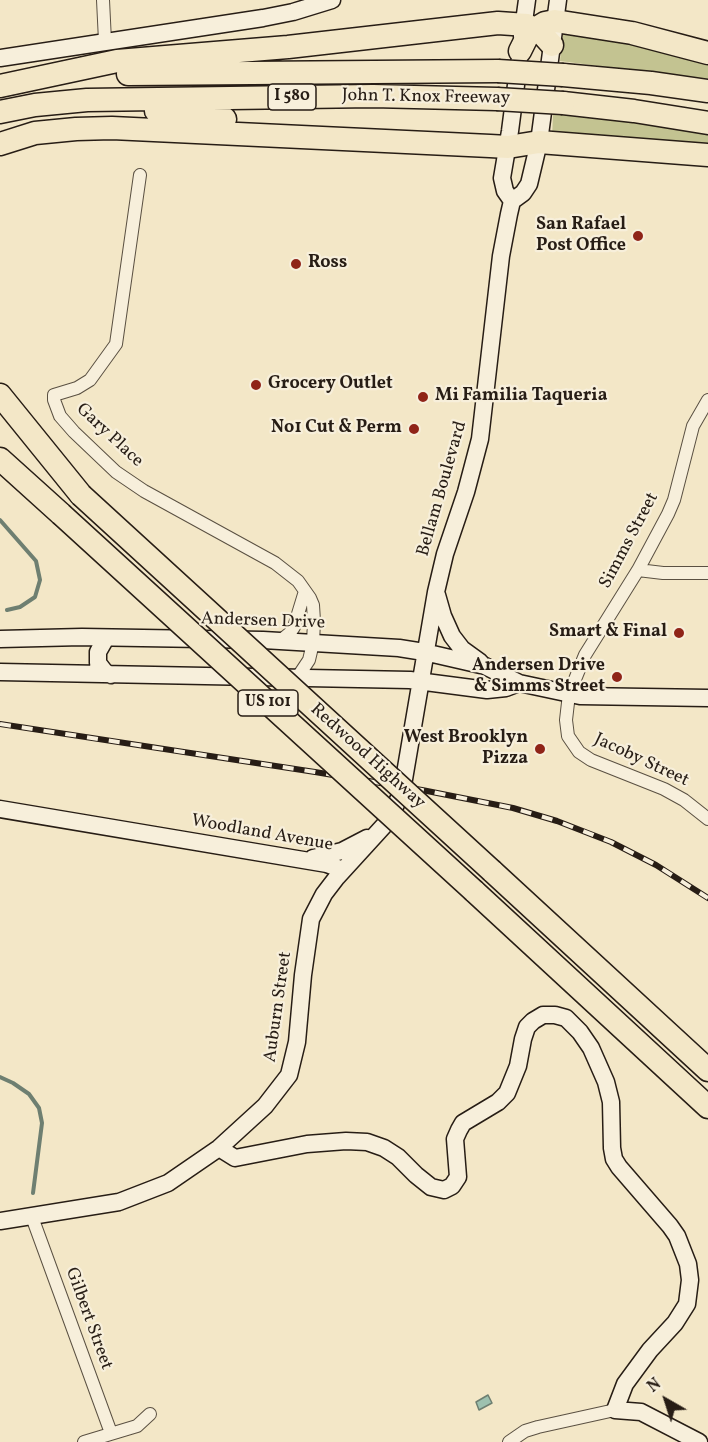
<!DOCTYPE html>
<html>
<head>
<meta charset="utf-8">
<style>
  body { margin:0 }
  #map { position:relative; width:708px; height:1442px; overflow:hidden; background:#f3e7c7; font-family:Vollkorn,serif }
  canvas { display:block }
  .north { position:absolute; left:636px; top:1370px; width:60px; height:60px; -webkit-text-stroke:4px #f7efdb; paint-order:stroke; rotate:321deg; font-size:16px; font-weight:700; line-height:24px; text-align:center; color:#271d15 }
  .north::after { content:''; display:block; margin:auto; width:21px; height:27px; background:#271d15; clip-path:polygon(50% 0,100% 100%,50% 72%,0 100%) }
</style>
</head>
<body>
<div id="map">
<canvas width="708" height="1442"></canvas>
<div class="north">N</div>
</div>
<script>
const context = document.querySelector('canvas').getContext('2d');
context.lineJoin = 'round';
function fillPath(path, color) { context.fillStyle = color; context.fill(path, 'evenodd'); }
const toPath = rows => new Path2D(rows.map(r => 'M' + r).join(''));
function strokePath(path, color, width, dash) { context.strokeStyle = color; context.lineWidth = width; context.lineCap = dash ? 'butt' : 'round'; context.setLineDash(dash || []); context.stroke(path); }
function label(font, color, halo, rows, align = 'center') {
  context.font = font + ' Vollkorn,serif'; context.lineWidth = 4.5; context.setLineDash([]); context.textBaseline = 'middle'; context.strokeStyle = halo; context.fillStyle = color; for (const [text, x, y, turn = 0] of rows) {
    context.save(); context.translate(x, y); context.rotate((+turn || 0) * Math.PI / 180); context.textAlign = isNaN(turn) ? turn : align; if (halo) context.strokeText(text, 0, 0); context.fillText(text, 0, 0); context.restore();
  }
}
fillPath(toPath([
  [563,31,633,42,708,59,708,80,560,61],
  [553,114,609,118,708,134,708,150,552,139]
]), '#c3c391');
const water = toPath([
  [488,1395,492,1403,479,1410,476,1402,488,1395]
]);
fillPath(water, '#9dc1af');
strokePath(water, '#6e7f71', 1.5);
strokePath(toPath([
  [0,520,36,561,40,580,35,597,20,607,7,610],
  [0,1077,13,1083,29,1094,39,1108,42,1123,33,1193]
]), '#6e7f71', 4);
const street = toPath([
  [103,0,105,41],
  [140,175,116,344,90,380,77,388,54,395,54,400,60,416,74,432,116,472,144,491,275,563,298,581,310,598,313,605,314,621,313,643,309,660,297,678],
  [708,400,693,426,674,500,668,514,638,570,585,655,569,694,566,720,568,736,579,752,591,760,664,789,684,800,708,819],
  [638,570,663,573,708,573],
  [280,641,290,633,294,627,305,591],
  [32,1217,111,1433],
  [84,1442,137,1426,150,1414],
  [509,1442,525,1431,538,1427,615,1410]
]);
const secondary = toPath([
  [522,36,527,0],
  [0,58,263,18,293,12,332,0],
  [512,201,505,191,502,178,510,131,519,62],
  [437,595,443,616,452,636,462,649,480,662],
  [106,638,98,652,98,663,105,672,111,675],
  [0,639,82,637,263,640,399,648,424,652,485,666,519,683,580,696,708,698],
  [0,672,410,680,487,690,506,688,519,683],
  [0,809,327,864,343,870],
  [313,858,342,851,367,838],
  [219,1148,235,1158,307,1144,346,1141,367,1142,384,1148,398,1157,416,1175,431,1187,444,1190,452,1186,458,1177,455,1139,459,1130,463,1123,498,1102,507,1093,518,1066,523,1039,527,1027,533,1021,543,1015,555,1015,566,1018,580,1032,591,1048,606,1082,611,1102,612,1148,614,1159,619,1167,670,1226,677,1236,688,1264,690,1280,687,1304,675,1323,650,1350,625,1384,615,1410,641,1412,699,1442],
  [0,1221,119,1202,168,1183,219,1148,265,1106,289,1075,297,1042,303,975,311,919,324,894,337,877,389,820,402,791,436,592,445,554,466,492,480,439,501,256,509,214,512,201,523,193,529,184,539,142,558,0]
]);
const highway = toPath([
  [520,51,527,37,535,29,545,23,555,21,632,33,708,53],
  [128,74,498,71],
  [563,75,651,83,708,91],
  [0,86,117,61,288,47,498,23,527,25,543,35,552,45],
  [563,103,634,111,708,123],
  [156,111,225,119],
  [0,112,35,105,87,100,373,96,497,99],
  [0,144,35,133,76,129,112,128,490,146,508,147,539,142,708,155],
  [0,395,81,495],
  [0,459,61,514],
  [492,871,708,1070],
  [474,891,708,1107]
]);
strokePath(street, '#5a5042', 14);
strokePath(secondary, '#271d15', 19);
strokePath(highway, '#271d15', 25);
strokePath(street, '#f7efdb', 12);
strokePath(secondary, '#f7efdb', 16);
strokePath(highway, '#f3e7c7', 22);
const rail = toPath([
  [0,724,315,772,422,790,513,808,557,821,611,842,656,865,708,898]
]);
strokePath(rail, '#271d15', 6);
strokePath(rail, '#f7efdb', 4, [11]);
const highwayBridge = toPath([
  [498,71,563,75],
  [497,99,563,103],
  [81,495,492,871],
  [61,514,474,891]
]);
strokePath(highwayBridge, '#271d15', 25, []);
strokePath(highwayBridge, '#f3e7c7', 22);
for (const [x, y, r, color] of [
  [638,236,6,"#8f2418"],
  [296,264,6,"#8f2418"],
  [256,385,6,"#8f2418"],
  [423,397,6,"#8f2418"],
  [414,429,6,"#8f2418"],
  [679,633,6,"#8f2418"],
  [617,677,6,"#8f2418"],
  [540,749,6,"#8f2418"]
]) { const dot = new Path2D(); dot.arc(x, y, r, 0, 2 * Math.PI); context.fillStyle = color; context.fill(dot); strokePath(dot, '#f7efdb', 2); }
for (const [x, y, w] of [
  [292,97,48],
  [268,703,60]
]) { const box = new Path2D(); box.roundRect(x - w / 2, y - 13, w, 26, 4.5); context.fillStyle = '#f7efdb'; context.fill(box); strokePath(box, '#271d15', 1.5); }
label('bold 16px', '#271d15', null, [
  ["I 580",292,97],
  ["US 101",268,703]
]);
label('18px', '#271d15', '#f7efdb', [
  ["John T. Knox Freeway",426,98,1],
  ["Gary Place",109,436,43],
  ["Bellam Boulevard",443,489,-74],
  ["Simms Street",630,541,-62],
  ["Andersen Drive",263,622,2],
  ["Redwood Highway",367,757,42],
  ["Jacoby Street",641,761,25],
  ["Woodland Avenue",262,834,10],
  ["Auburn Street",279,1007,-82],
  ["Gilbert Street",88,1319,70]
]);
label('bold 18px', '#271d15', '#f7efdb', [
  ["San Rafael",626,226],
  ["Post Office",626,247],
  ["Ross",308,264,"left"],
  ["Grocery Outlet",268,385,"left"],
  ["Mi Familia Taqueria",435,397,"left"],
  ["No1 Cut & Perm",402,429],
  ["Smart & Final",667,633],
  ["Andersen Drive",605,667],
  ["& Simms Street",605,688],
  ["West Brooklyn",528,739],
  ["Pizza",528,760]
], 'right');
</script>
</body>
</html>
